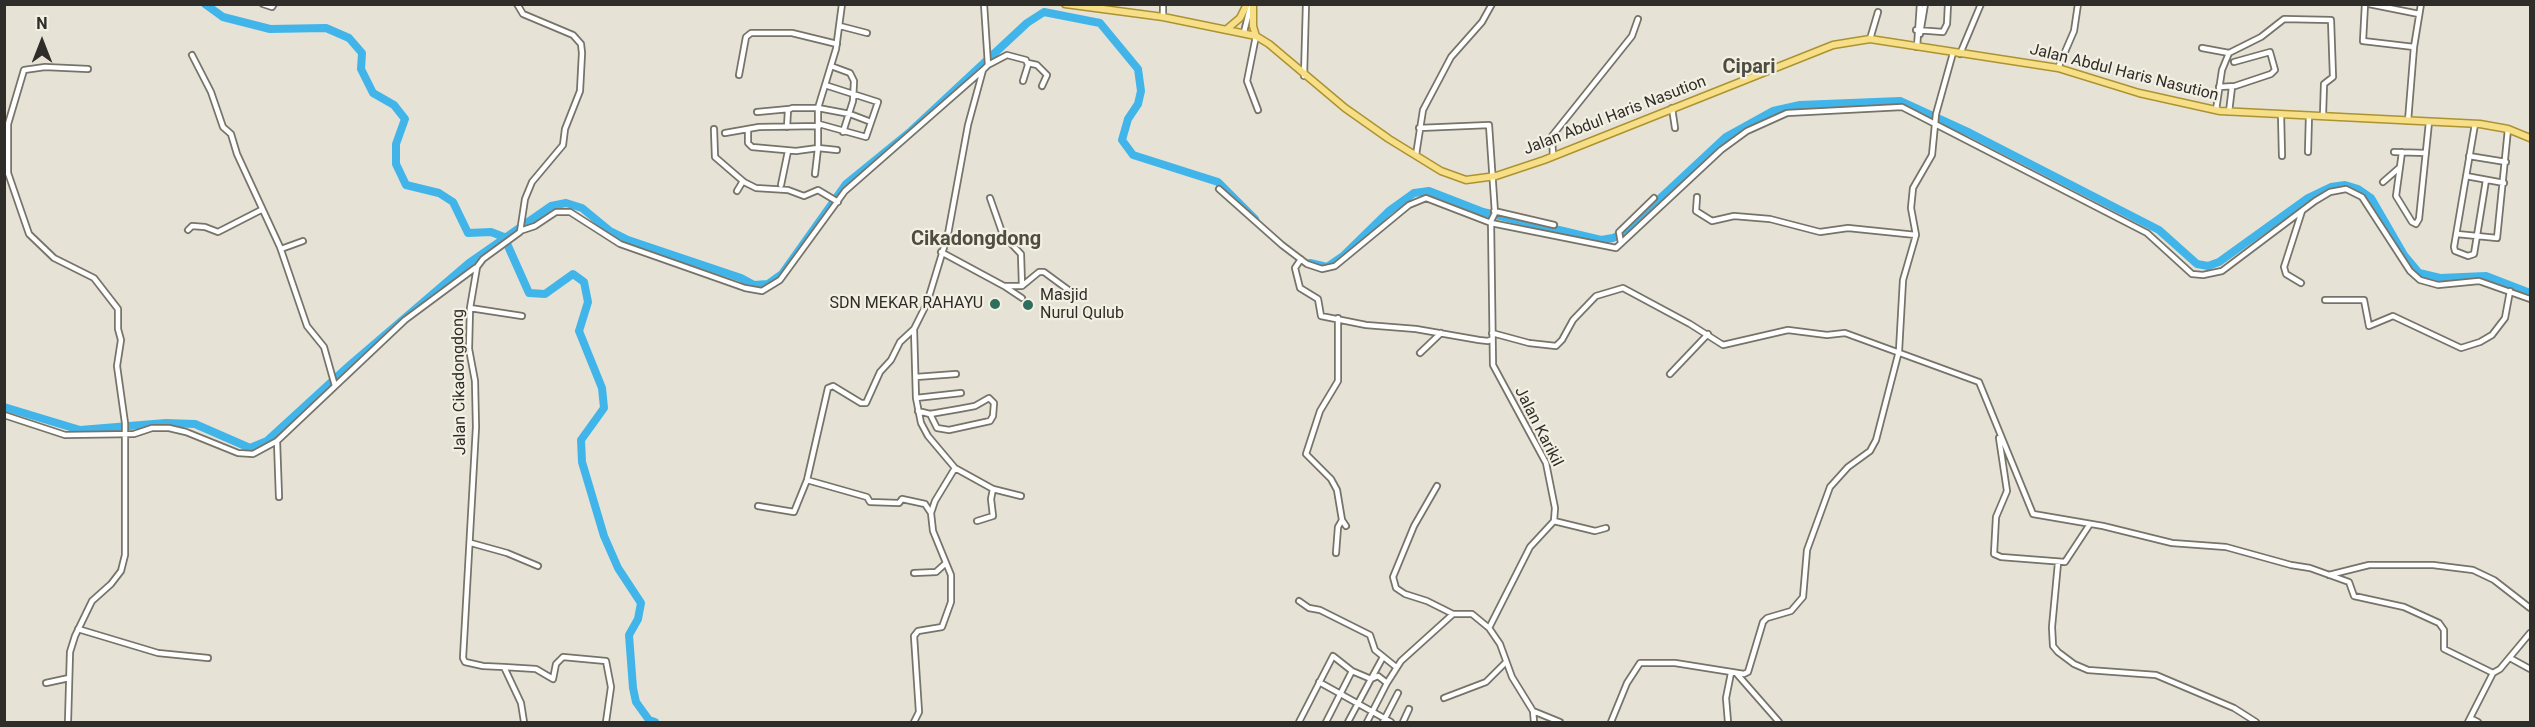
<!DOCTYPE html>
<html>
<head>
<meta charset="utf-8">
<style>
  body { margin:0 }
  #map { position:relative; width:2535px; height:727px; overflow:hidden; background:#e6e3d6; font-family:Roboto,sans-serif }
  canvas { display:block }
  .frame { position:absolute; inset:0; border:6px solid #2f2d29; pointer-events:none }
  .north { position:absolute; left:12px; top:12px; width:60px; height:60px; -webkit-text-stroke:4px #f3f0e3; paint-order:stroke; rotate:0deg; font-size:16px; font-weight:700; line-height:24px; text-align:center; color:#2f2d29 }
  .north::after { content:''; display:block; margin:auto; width:21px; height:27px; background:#2f2d29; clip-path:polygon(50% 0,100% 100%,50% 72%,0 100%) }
</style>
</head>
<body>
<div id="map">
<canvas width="2535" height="727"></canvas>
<div class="frame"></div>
<div class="north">N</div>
</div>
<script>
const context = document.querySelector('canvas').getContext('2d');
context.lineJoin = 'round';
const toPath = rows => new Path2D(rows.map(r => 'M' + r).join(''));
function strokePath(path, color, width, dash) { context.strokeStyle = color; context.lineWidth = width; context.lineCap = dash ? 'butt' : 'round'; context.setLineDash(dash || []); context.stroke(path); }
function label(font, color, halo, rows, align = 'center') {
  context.font = font + ' Roboto,sans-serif'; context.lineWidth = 4.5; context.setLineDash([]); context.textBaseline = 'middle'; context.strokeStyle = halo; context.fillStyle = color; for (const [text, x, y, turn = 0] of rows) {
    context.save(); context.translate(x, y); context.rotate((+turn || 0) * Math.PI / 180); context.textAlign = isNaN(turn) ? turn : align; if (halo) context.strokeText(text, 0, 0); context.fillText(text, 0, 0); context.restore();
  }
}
strokePath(toPath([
  [205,4,223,17,270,29,326,28,349,38,362,53,361,69,373,93,394,105,405,119,396,144,396,164,406,185,439,193,453,202,468,233,491,232,504,237,529,293,545,294,573,274,584,282,588,302,579,331,602,388,604,408,581,440,582,462,604,536,618,568,641,603,638,619,629,635,633,688,636,702,649,720,655,722],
  [1310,263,1327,267,1343,256,1389,211,1414,193,1429,191,1483,212,1601,240,1613,238,1623,233,1726,137,1773,111,1800,105,1900,101,1970,133,2159,230,2197,264,2208,266,2219,262,2308,198,2331,187,2345,185,2358,189,2371,198,2404,255,2419,273,2440,278,2486,276,2530,293],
  [4,407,80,430,166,423,195,424,250,448,267,441,350,365,469,263,551,206,566,203,582,208,610,231,628,240,741,278,754,285,768,284,782,274,846,184,911,131,1027,23,1044,12,1100,23,1138,69,1141,91,1138,104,1128,119,1122,140,1133,155,1218,182,1255,219]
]), '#41b5ea', 8);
const minor = toPath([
  [263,4,272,7,274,4],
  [517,4,523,14,573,35,581,44,582,53,580,91,565,129,563,145,532,182,525,199,520,232,483,259,477,267,470,308,469,349,475,381,476,427,463,658,465,662,483,666,504,667,521,703,524,722],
  [984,4,988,65,983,70,968,125,948,234,927,303,914,329,916,398,921,423,928,436,955,468,993,489,1021,496],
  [2365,4,2363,41,2414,47,2408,121],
  [2369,4,2419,14],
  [1163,17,1163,4],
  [840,26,867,33],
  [1916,30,1943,32,1947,24,1948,4],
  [1244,32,1251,4],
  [1920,34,1925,4],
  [1256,36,1247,81,1258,110],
  [1870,39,1878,12],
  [1917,47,1920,4],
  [2414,47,2421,4],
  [2202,48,2229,53],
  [1960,54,1981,4],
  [192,55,211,92,223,127,231,134,237,154,280,247,307,326,324,347,335,386],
  [1028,63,1037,65,1047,75,1042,86],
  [988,65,1007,55,1026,60,1028,65,1023,81],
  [831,66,850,73,854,81,853,101,843,132],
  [2058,68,2074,31,2078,4],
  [739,75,746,37,751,33,792,33,837,44],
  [1304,76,1306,4],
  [2219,87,2235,86,2271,74,2275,70,2270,52,2234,62],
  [1672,108,1675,128],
  [2216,110,2222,70,2229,53,2261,37,2284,19,2331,20,2333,77,2324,84,2323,115],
  [757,112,789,109],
  [2229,112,2232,87],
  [2281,114,2282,156],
  [819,124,866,137,878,102,825,85],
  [2475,124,2454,247,2455,251,2468,256,2474,254,2486,180],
  [787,127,788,110,792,108,818,108,850,114,871,122],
  [1419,128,1489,125,1495,213,1491,221,1493,365,1546,463,1555,508,1554,521,1530,547,1489,628,1500,644,1512,677,1533,711,1534,722],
  [714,129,715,157,744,182,756,188,788,190,804,196,818,190,838,202],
  [748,129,748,143,752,147,796,151,818,148,818,108,836,49,842,4],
  [725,133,759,127,819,126],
  [818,148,837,150],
  [2308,152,2309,115],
  [2394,152,2426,153],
  [2402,152,2396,196,2412,222,2416,224,2419,219,2429,122],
  [1416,155,1423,110,1451,57,1482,22,1492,4],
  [1553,156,1552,136,1632,36,1638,19],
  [2469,156,2506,162],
  [4,173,8,173,29,234,54,258,94,278,118,309,118,329,121,340,117,366,125,423,125,555,121,571,111,584,92,601,75,636,70,652,68,722],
  [8,173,8,124,24,70,45,67,88,69],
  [815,174,818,148],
  [2466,176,2504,183],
  [2383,182,2399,168],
  [781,185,788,151],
  [1219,189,1282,245,1307,264,1322,269,1335,266,1409,205,1426,198,1491,223,1616,248,1721,150,1747,131,1787,113,1902,107,2147,233,2192,274,2203,275,2222,271,2315,201,2330,192,2346,189,2362,197,2410,271,2420,280,2438,285,2479,281,2530,299],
  [737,191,743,181],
  [1697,197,1696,211,1712,221,1734,216,1770,219,1820,232,1848,228,1916,235],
  [990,198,1003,235,1021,254,1022,286],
  [1494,211,1554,225],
  [188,230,192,226,205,227,218,232,261,210],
  [520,231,535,226,556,212,570,212,620,244,745,288,762,291,780,280,845,191,983,70],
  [2457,234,2497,238,2508,129],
  [1621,243,1619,232,1654,198],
  [281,249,303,241],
  [941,252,1004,286,1022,286,1039,272,1044,272,1078,297],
  [1301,259,1295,268,1300,288,1318,299,1321,316,1366,325,1416,329,1479,340,1488,341,1492,339],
  [2301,283,2286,274,2284,267,2302,211],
  [1004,286,1022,298],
  [2325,300,2364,300,2369,326,2393,316,2461,348,2480,342,2492,335,2505,318,2510,291],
  [470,308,522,316],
  [1338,318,1338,381,1320,411,1306,454,1331,479,1337,490,1342,520,1346,526],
  [1492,333,1529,343,1556,346,1562,340,1573,320,1596,296,1623,288,1690,324,1723,345,1788,330,1827,335,1845,333,1979,382,2033,514,2103,526,2172,543,2226,547,2291,565,2310,568,2349,582,2354,596,2404,607,2439,623,2444,630,2444,649,2493,673],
  [1420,353,1441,333],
  [1670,374,1708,334],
  [916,377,956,374],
  [916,398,961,393],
  [918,411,930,414,959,409,975,406,989,398,994,403,993,416,990,421,949,430,937,428,930,414],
  [4,415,65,435,134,434,152,428,169,428,186,432,238,453,253,454,277,441,405,320,475,268],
  [1999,438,2007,491,1996,517,1994,554,2001,557,2065,562,2090,524],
  [277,441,279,497],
  [807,480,867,497,870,502,899,503,902,499,925,504,931,513],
  [1437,486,1414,526,1393,577,1396,588,1405,594,1427,601,1453,614],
  [758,506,794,512,807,480,828,388,833,386,861,403,866,403,880,372,891,360,900,342,914,329],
  [977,521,993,516,991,499,993,489],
  [1554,521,1595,531,1606,528],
  [471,543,507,553,538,566],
  [1336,553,1338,527,1342,520],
  [2058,563,2052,627,2053,646,2058,652,2074,664,2088,670,2156,675,2234,708,2256,722],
  [914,573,936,572,946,563],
  [2329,575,2369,565,2433,565,2473,570,2494,580,2530,608],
  [1299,601,1309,608,1320,610,1370,635,1375,650,1396,667],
  [78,629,158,653,208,658],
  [2510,658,2530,669],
  [504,667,536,669,553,679,556,664,563,657,606,661,611,687,606,722],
  [1737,674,1779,722],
  [1319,682,1391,722],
  [46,683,69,678],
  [1387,683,1401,661,1453,614,1472,614,1489,628],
  [1444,698,1486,682,1506,662],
  [1533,711,1560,722],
  [2470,718,2478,722],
  [914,722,919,712,914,636,918,631,942,627,951,602,951,575,933,531,931,513,935,501,955,468],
  [1299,722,1333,656,1352,671,1371,679,1383,657],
  [1326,722,1352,671],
  [1348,722,1371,679,1378,676,1387,683,1367,722],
  [1383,722,1398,693],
  [1403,722,1409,709],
  [1611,722,1627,683,1640,663,1675,663,1744,674,1748,672,1763,622,1767,618,1791,611,1803,597,1807,550,1830,487,1848,467,1870,451,1876,440,1899,351,1903,280,1916,235,1911,208,1913,188,1932,155,1936,114,1953,53],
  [1728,722,1726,698,1731,673],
  [2468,722,2493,673,2500,669,2530,633]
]);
const major = toPath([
  [1065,4,1163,17,1256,36,1269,44,1345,108,1389,139,1441,171,1466,180,1496,176,1544,160,1833,45,1870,39,2058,68,2139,93,2220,111,2480,124,2508,129,2530,138],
  [1253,4,1253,26,1256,36],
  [1227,29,1240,18,1247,4]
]);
strokePath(minor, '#767368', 8);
strokePath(major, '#ad9232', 9);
strokePath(minor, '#fff', 4.5);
strokePath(major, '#f7df87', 6);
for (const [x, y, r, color] of [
  [995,304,6,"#2f6e5c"],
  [1028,305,6,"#2f6e5c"]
]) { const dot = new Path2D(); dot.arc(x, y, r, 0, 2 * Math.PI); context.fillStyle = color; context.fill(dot); strokePath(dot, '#f3f0e3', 2); }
label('16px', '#2f2d29', '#f3f0e3', [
  ["Jalan Abdul Haris Nasution",2124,73,14],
  ["Jalan Abdul Haris Nasution",1615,116,-21],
  ["Jalan Cikadongdong",460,382,-91],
  ["Jalan Karikil",1538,427,63]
]);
label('16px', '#2f2d29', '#f3f0e3', [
  ["Masjid",1040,296],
  ["Nurul Qulub",1040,314],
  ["SDN MEKAR RAHAYU",983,304,"right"]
], 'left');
label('bold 20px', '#4f4d42', '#f3f0e3', [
  ["Cipari",1749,68],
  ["Cikadongdong",976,240]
]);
</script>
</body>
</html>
